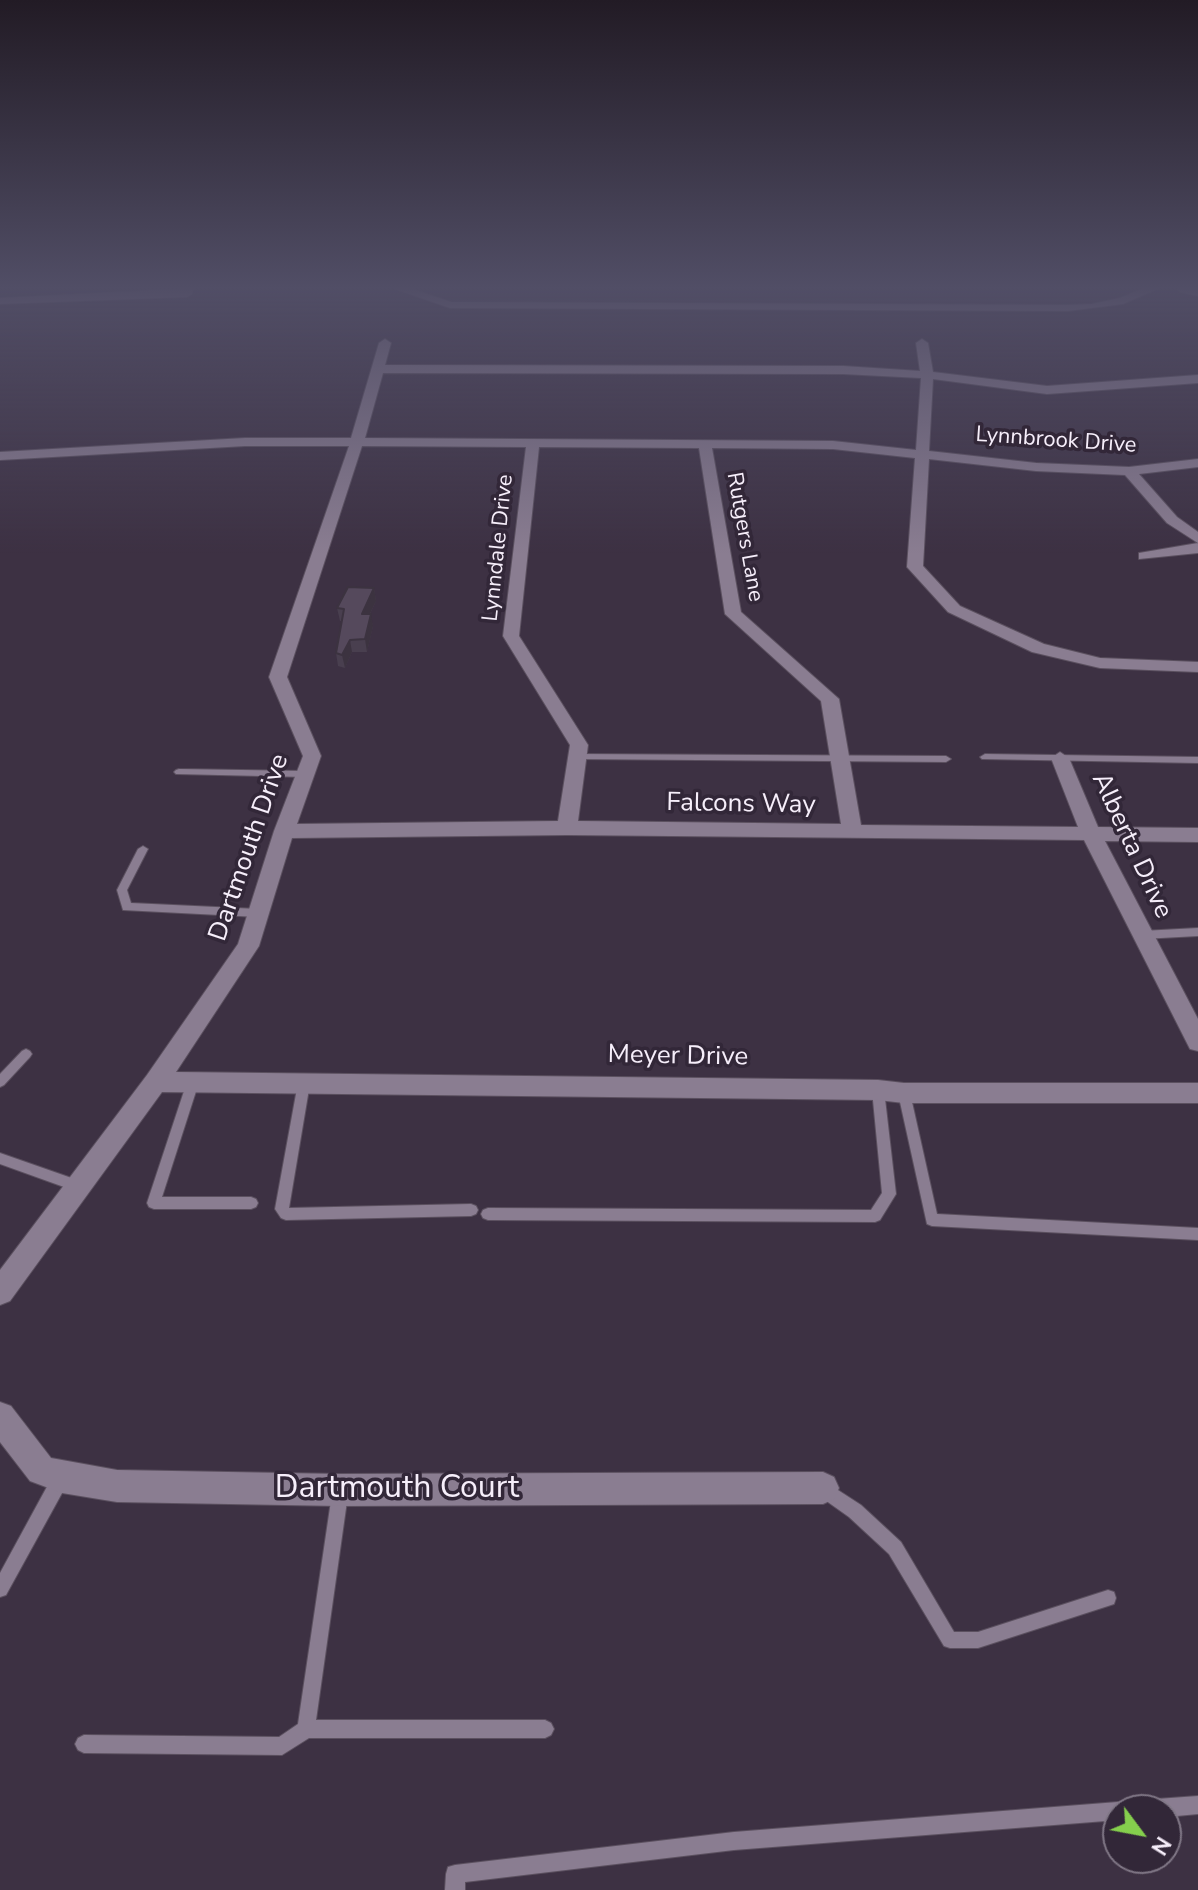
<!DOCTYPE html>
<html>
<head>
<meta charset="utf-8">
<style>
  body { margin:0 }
  #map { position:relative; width:1198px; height:1890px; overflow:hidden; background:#3d3143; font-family:"Nunito Sans",sans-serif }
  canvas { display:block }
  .north { position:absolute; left:1102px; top:1794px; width:80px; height:80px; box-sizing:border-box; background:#322738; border:2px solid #807786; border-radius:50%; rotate:122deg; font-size:22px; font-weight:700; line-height:32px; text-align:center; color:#f6eefa }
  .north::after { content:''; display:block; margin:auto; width:28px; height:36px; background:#85cf4d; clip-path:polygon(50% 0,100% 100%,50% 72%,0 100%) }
</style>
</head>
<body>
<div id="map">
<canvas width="1198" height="1890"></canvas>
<div class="north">N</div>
</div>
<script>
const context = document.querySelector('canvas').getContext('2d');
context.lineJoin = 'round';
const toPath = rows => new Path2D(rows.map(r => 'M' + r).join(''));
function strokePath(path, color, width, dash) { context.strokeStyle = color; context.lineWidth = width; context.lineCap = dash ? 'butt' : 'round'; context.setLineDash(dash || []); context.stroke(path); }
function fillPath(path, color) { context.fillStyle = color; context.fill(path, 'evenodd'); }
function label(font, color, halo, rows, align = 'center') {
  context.font = font + ' "Nunito Sans",sans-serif'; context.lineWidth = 7; context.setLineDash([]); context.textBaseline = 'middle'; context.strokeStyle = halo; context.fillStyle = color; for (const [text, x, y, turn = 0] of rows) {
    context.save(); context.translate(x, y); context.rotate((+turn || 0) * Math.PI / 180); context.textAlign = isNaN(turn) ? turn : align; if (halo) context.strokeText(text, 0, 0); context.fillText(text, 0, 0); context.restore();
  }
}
const service = toPath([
  [577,754,946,756,951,759,946,762,574,759,572,757,577,754],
  [985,754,1198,757,1198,763,982,759,980,757,985,754],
  [179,769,305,771,310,774,305,777,176,774,174,772,176,770,179,769],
  [143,846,148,849,127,890,131,903,258,909,263,913,258,917,123,910,117,890,138,849,143,846],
  [1198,928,1198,936,1142,939,1137,935,1142,931,1198,928],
  [26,1049,30,1051,32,1054,30,1057,4,1085,0,1087,0,1074,22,1051,26,1049],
  [193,1077,197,1079,199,1082,162,1197,251,1197,256,1199,258,1203,256,1207,251,1209,154,1209,149,1207,147,1203,187,1082,189,1079,193,1077],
  [304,1078,308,1080,310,1083,289,1208,471,1204,476,1206,478,1210,476,1214,471,1216,286,1220,281,1218,275,1209,298,1083,300,1080,304,1078],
  [878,1085,882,1086,884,1090,896,1194,880,1220,875,1222,488,1220,483,1218,481,1214,483,1210,488,1208,871,1210,882,1193,872,1090,874,1086,878,1085],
  [904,1088,908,1089,910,1093,937,1214,1198,1228,1198,1240,932,1226,927,1224,898,1093,900,1089,904,1088],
  [0,1153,83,1182,85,1186,83,1190,78,1192,0,1164,0,1153],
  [61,1470,67,1472,69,1478,67,1484,6,1595,0,1597,0,1573,55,1472,61,1470],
  [824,1481,861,1505,901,1542,954,1632,978,1632,1108,1590,1114,1592,1116,1598,1114,1604,1108,1606,978,1648,950,1648,944,1646,889,1554,849,1517,818,1495,816,1489,818,1483,824,1481],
  [340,1486,346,1488,348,1494,316,1720,545,1720,551,1723,554,1729,551,1735,545,1738,309,1738,282,1755,84,1753,78,1750,75,1744,78,1738,84,1735,279,1737,298,1724,332,1494,334,1488,340,1486],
  [1198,1796,1198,1814,1166,1817,1166,1810,1118,1810,1118,1820,734,1850,465,1882,465,1890,445,1890,446,1874,448,1867,455,1865,734,1832,1118,1802,1122,1804,1129,1801,1198,1796]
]);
const minor = toPath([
  [183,289,193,289,192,294,187,297,0,304,0,298,183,289],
  [395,289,412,289,451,302,1068,305,1092,304,1120,298,1142,289,1157,289,1123,304,1068,311,450,308,395,289],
  [385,339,391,343,385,365,843,366,920,371,916,343,922,339,928,343,933,372,1047,386,1198,375,1198,383,1047,394,933,379,929,451,1036,463,1129,467,1198,459,1198,467,1139,474,1177,517,1198,532,1198,553,1139,559,1139,553,1198,543,1167,523,1125,475,1036,471,929,459,923,566,960,606,1044,644,1100,658,1198,662,1198,672,1100,668,1032,652,948,612,907,567,915,458,833,449,712,448,741,612,839,699,861,825,1078,827,1051,758,1060,752,1069,758,1098,827,1198,828,1198,842,1105,841,1198,1019,1198,1051,1190,1049,1084,840,567,835,292,838,259,946,176,1072,878,1080,904,1083,1198,1083,1198,1103,904,1103,878,1100,162,1092,10,1301,0,1305,0,1270,147,1075,238,944,274,831,303,756,269,677,349,446,245,446,0,460,0,452,245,438,351,438,379,343,385,339],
  [383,373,843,374,921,378,916,450,833,441,365,438,383,373],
  [362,446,526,447,503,636,570,745,558,821,297,824,321,756,287,677,362,446],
  [539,447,699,448,725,614,821,701,841,824,578,821,588,745,519,636,539,447],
  [0,1402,11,1406,51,1458,117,1470,340,1474,823,1472,834,1477,839,1488,834,1499,823,1504,340,1506,117,1502,62,1493,30,1481,0,1442,0,1402]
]);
const tertiary = toPath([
  [1178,289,1198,289,1198,296,1180,292,1178,289]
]);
strokePath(service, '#5b505f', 2);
strokePath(minor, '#5b505f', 2);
strokePath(tertiary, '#5b505f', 2);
fillPath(service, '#8a7d91');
fillPath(minor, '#8a7d91');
fillPath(tertiary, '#8a7d91');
fillPath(toPath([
  [374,588,376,601,370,614,373,626,367,652,352,652,345,668,338,666,336,653,342,621,340,621,337,608]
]), '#493f4f');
fillPath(toPath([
  [374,588,376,601,364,626,362,614],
  [371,614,373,626,367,652,365,639],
  [350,640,352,652,345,668,342,655]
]), '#3c3340');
const building = toPath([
  [348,587,374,588,362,614,371,614,365,639,350,640,342,655,336,653,344,609,337,608,348,587]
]);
fillPath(building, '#55495c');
strokePath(building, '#3c3340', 2);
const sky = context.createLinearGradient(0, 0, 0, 554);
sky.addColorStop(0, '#221b25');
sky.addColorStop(0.52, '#514e66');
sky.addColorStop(1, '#514e6600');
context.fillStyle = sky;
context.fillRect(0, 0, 1198, 554);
label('22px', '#f6eefa', '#322738', [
  ["Lynnbrook Drive",1056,441,4],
  ["Rutgers Lane",744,537,80],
  ["Lynndale Drive",499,548,-84]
]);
label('26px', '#f6eefa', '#322738', [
  ["Falcons Way",741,805,1],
  ["Alberta Drive",1131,846,65],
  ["Dartmouth Drive",250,848,-71],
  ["Meyer Drive",678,1057,1]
]);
label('32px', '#f6eefa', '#322738', [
  ["Dartmouth Court",397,1489]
]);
</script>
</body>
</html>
